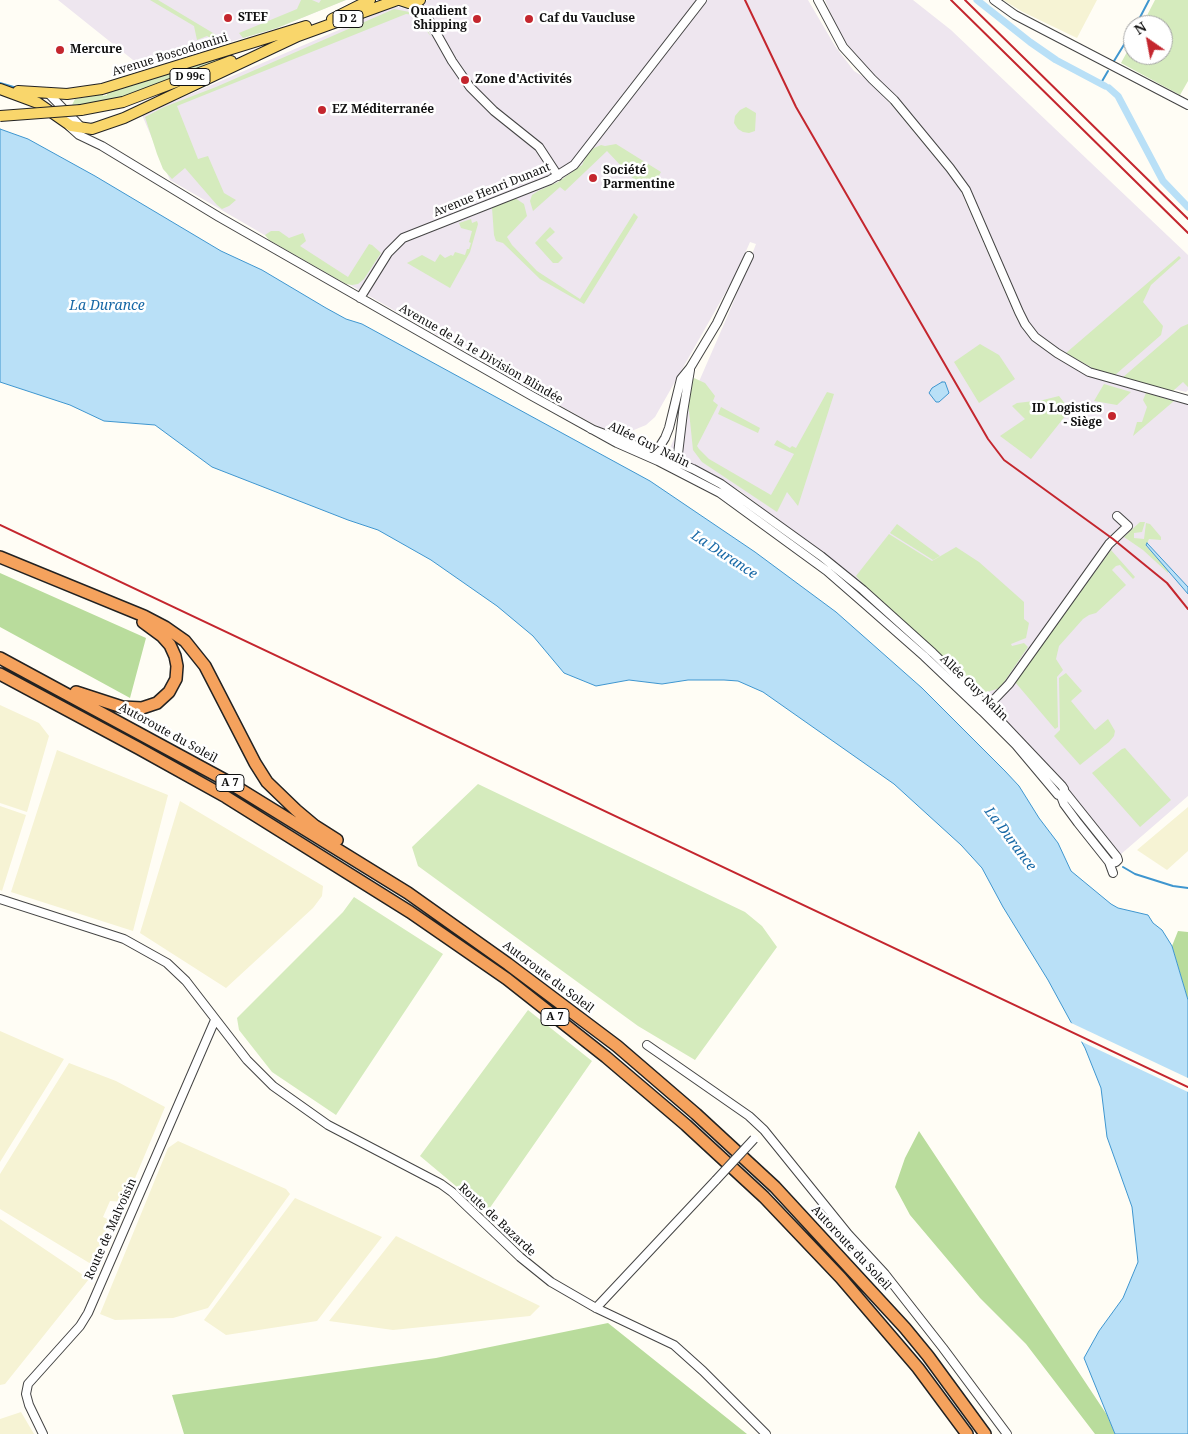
<!DOCTYPE html>
<html>
<head>
<meta charset="utf-8">
<style>
  body { margin:0 }
  #map { position:relative; width:1188px; height:1434px; overflow:hidden; background:#fffdf5; font-family:"Noto Serif",serif }
  canvas { display:block }
  .north { position:absolute; left:1123px; top:15px; width:50px; height:50px; box-sizing:border-box; background:#fff; border:1px solid #a0a0a0; border-radius:50%; rotate:327deg; font-size:14px; font-weight:700; line-height:20px; text-align:center; color:#111 }
  .north::after { content:''; display:block; margin:auto; width:18px; height:22px; background:#c4262e; clip-path:polygon(50% 0,100% 100%,50% 72%,0 100%) }
</style>
</head>
<body>
<div id="map">
<canvas width="1188" height="1434"></canvas>
<div class="north">N</div>
</div>
<script>
const context = document.querySelector('canvas').getContext('2d');
context.lineJoin = 'round';
function fillPath(path, color) { context.fillStyle = color; context.fill(path, 'evenodd'); }
const toPath = rows => new Path2D(rows.map(r => 'M' + r).join(''));
function strokePath(path, color, width, dash) { context.strokeStyle = color; context.lineWidth = width; context.lineCap = dash ? 'butt' : 'round'; context.setLineDash(dash || []); context.stroke(path); }
function label(font, color, halo, rows, align = 'center') {
  context.font = font + ' "Noto Serif",serif'; context.lineWidth = 5; context.setLineDash([]); context.textBaseline = 'middle'; context.strokeStyle = halo; context.fillStyle = color; for (const [text, x, y, turn = 0] of rows) {
    context.save(); context.translate(x, y); context.rotate((+turn || 0) * Math.PI / 180); context.textAlign = isNaN(turn) ? turn : align; if (halo) context.strokeText(text, 0, 0); context.fillText(text, 0, 0); context.restore();
  }
}
fillPath(toPath([
  [58,0,346,0,277,28,143,68],
  [428,0,808,0,835,46,854,71,867,79,888,101,958,185,1017,320,1033,340,1058,358,1134,389,1188,404,1188,796,1120,855,1038,754,918,644,787,527,739,490,667,455,731,308,756,244,750,242,736,274,655,417,646,425,629,432,613,432,599,427,519,383,170,180,142,115,392,7,399,7,411,10],
  [825,0,913,0,951,30,1188,255,1188,390,1186,392,1096,371,1066,354,1034,331,1017,301,980,212,959,174,846,43,838,30]
]), '#eee6ef');
fillPath(toPath([
  [1003,0,1097,0,1077,38,1023,12],
  [0,705,39,723,49,736,27,812,0,803],
  [57,750,168,795,133,931,11,892],
  [180,801,323,886,322,896,313,908,226,988,140,933],
  [0,806,26,815,2,891,0,890],
  [1188,807,1188,851,1167,870,1137,850],
  [0,1031,64,1059,0,1162],
  [69,1063,116,1081,165,1107,125,1202,110,1201,103,1217,116,1223,96,1267,0,1209,0,1174],
  [178,1141,286,1189,290,1194,208,1308,173,1318,115,1320,100,1314,168,1148],
  [295,1198,382,1237,317,1321,226,1335,204,1320],
  [0,1219,89,1279,5,1384,0,1385],
  [396,1236,540,1306,530,1316,393,1330,329,1321],
  [21,1412,34,1434,0,1434,0,1419]
]), '#f6f3d4');
fillPath(toPath([
  [150,0,158,0,228,42,221,44,207,36,197,40,194,26],
  [301,0,312,0,319,3,321,0,346,0,277,28,243,38,239,33,297,9],
  [1155,0,1188,0,1188,81,1180,95,1121,63,1133,41,1133,55,1163,55,1163,25,1142,25],
  [394,9,415,13,422,19,431,37,416,15,406,14,177,106,198,159,208,156,224,193,236,200,229,206,222,209,217,205,185,168,172,179,163,169,157,154,145,117,164,107,216,87],
  [259,44,125,96,88,104,72,105,75,99,103,94,103,96,107,95,107,93,123,88,122,85],
  [746,107,756,113,755,131,749,133,743,132,738,129,734,123,735,116,740,110],
  [616,144,661,172,651,189,645,185,641,187,607,151,565,191,560,187,533,211,530,201,532,195,538,191,558,182,582,165,587,154,594,148,601,145,605,146],
  [515,198,524,204,527,216,507,237,512,245,537,271,580,299,634,213,638,217,584,304,540,279,503,243,496,241,494,235,492,208],
  [471,219,472,223,477,221,478,224,470,252,450,288,407,263,422,255,435,262,440,254,445,258,451,255,453,256,455,252,465,255,467,249,469,249,471,243,469,242,472,231,461,228,459,223],
  [550,227,555,232,546,240,563,258,558,263,553,263,535,243],
  [271,231,279,231,289,238,303,233,306,241,300,246,348,277,369,244,372,245,381,253,364,279,358,284,352,285,346,284,269,240,265,235],
  [1179,256,1181,258,1151,285,1143,302,1163,326,1161,335,1115,375,1110,375,1096,370,1066,353],
  [1188,324,1188,387,1183,382,1173,391,1122,378,1181,327],
  [980,344,999,355,1015,379,979,403,954,362],
  [694,378,705,383,715,396,713,401,718,405,697,446,699,449,709,459,771,495,794,454,774,445,777,440,790,448,792,446,796,448,827,392,834,394,798,506,787,492,777,512,702,462,693,450,687,392],
  [1104,384,1131,392,1117,405,1094,401],
  [1146,393,1174,401,1133,436,1137,422,1142,422,1147,407,1143,400],
  [1059,396,1070,410,1031,459,1000,436,1025,419,1012,406,1017,403,1043,400],
  [721,407,760,428,758,433,718,414],
  [1140,522,1145,522,1142,532,1134,533,1134,538,1144,539,1146,523,1150,524,1161,537,1161,540,1149,539,1146,546,1169,571,1168,573,1143,550,1124,537],
  [897,524,940,556,933,560,890,533],
  [889,534,932,561,956,547,979,562,1024,602,1024,619,1029,623,1026,638,1011,644,1012,646,1024,643,1028,647,1000,688,984,693,976,690,866,587,856,576],
  [1111,550,1135,577,1133,579,1120,565,1116,566,1112,570,1126,585,1096,613,1089,615,1083,619,1059,646,1056,659,1063,670,1057,677,1058,727,1055,729,1015,682],
  [1066,673,1082,691,1071,701,1095,730,1108,719,1115,731,1114,736,1109,742,1080,765,1054,736,1060,730,1059,678],
  [1125,748,1171,800,1140,827,1092,773,1122,749],
  [478,784,745,912,762,926,777,947,695,1060,638,1026,418,866,412,847],
  [354,897,443,954,336,1115,272,1072,239,1030,237,1018,343,912],
  [528,1010,592,1061,487,1212,420,1156]
]), '#d5ebbd');
fillPath(toPath([
  [0,573,146,638,130,698,0,627],
  [1178,931,1188,932,1188,1000,1172,946],
  [919,1131,1107,1415,1115,1434,1095,1434,1026,1344,980,1298,910,1215,895,1187,905,1158],
  [608,1323,747,1434,184,1434,172,1395,436,1358]
]), '#b9dc9c');
const water = toPath([
  [0,129,28,139,95,176,221,251,262,270,326,308,346,319,362,324,650,481,755,552,836,612,922,688,1005,771,1019,786,1039,818,1058,843,1071,871,1111,904,1118,908,1148,915,1153,923,1162,930,1172,946,1188,1000,1188,1434,1115,1434,1084,1358,1099,1331,1123,1298,1138,1262,1132,1207,1107,1137,1101,1088,1085,1048,1048,980,1003,907,982,868,961,845,894,784,763,692,738,681,724,680,688,680,662,684,629,680,596,686,564,673,533,636,497,606,431,560,378,530,348,520,212,467,155,425,104,421,70,405,0,382,0,129],
  [942,382,945,382,949,393,939,402,936,402,929,393,932,388,942,382],
  [1147,543,1188,587,1188,594,1146,545,1147,543]
]);
fillPath(water, '#b9e0f7');
strokePath(water, '#3f96cf', 1);
fillPath(toPath([
  [1067,1021,1188,1078,1188,1092,1078,1040]
]), '#fffdf5');
strokePath(toPath([
  [1136,25,1149,0],
  [1114,61,1133,30],
  [0,83,17,88],
  [1101,83,1108,71],
  [1123,867,1135,874,1173,886,1188,888]
]), '#3f96cf', 2);
strokePath(toPath([
  [977,0,1030,42,1056,60,1105,86],
  [1109,88,1118,96,1163,181,1188,207]
]), '#b9e0f7', 7);
const minor = toPath([
  [818,0,843,47,872,79,894,100,950,168,966,190,1019,312,1025,324,1035,337,1057,353,1089,372,1188,400],
  [994,0,1015,15,1188,105],
  [414,3,425,13,452,61,470,87,494,111,539,147,558,176],
  [49,94,82,128],
  [69,126,79,135,102,146,219,217,532,396,617,443,658,461,720,493,827,571,866,605,924,656,982,711,1016,745,1058,795,1063,795,1064,789,1062,786,970,689,933,653,863,590,821,556,721,484,693,469,658,454,591,429],
  [360,298,388,253,403,238,550,180,574,165,702,0],
  [658,457,660,446,665,438,669,428,681,379,690,368,717,323,749,256],
  [669,462,678,454,683,412,690,370],
  [984,710,1009,684,1109,544,1128,526,1117,516],
  [1061,796,1064,804,1078,823,1109,862,1113,863,1116,862,1118,860,1117,857,1065,792],
  [1109,862,1113,873],
  [0,899,124,939,167,963,186,981,247,1060,273,1086,328,1125,441,1184,452,1192,520,1257,551,1282,596,1308,674,1345,703,1371,766,1434],
  [647,1045,749,1116,764,1130,848,1234,885,1274,943,1348,1007,1434],
  [596,1308,716,1180],
  [43,1434,29,1405,26,1394,28,1384,80,1326,88,1313,215,1020]
]);
const major = toPath([
  [400,0,409,3,420,0],
  [332,19,370,0],
  [0,89,38,103,71,126,92,129,124,118,298,36,397,0],
  [18,91,67,94,102,89,306,26],
  [81,110,123,102,231,61]
]);
const highway = toPath([
  [0,557,144,616,165,627,185,641,205,666,255,763,267,782,296,810,315,826,337,840],
  [0,658,225,780,408,893,508,964,617,1046,696,1114,775,1187,905,1328,928,1356,985,1434],
  [0,674,138,748,226,797,410,912,507,979,606,1057,686,1125,764,1197,841,1278,918,1368,967,1434],
  [76,692,122,707,142,708,157,703,169,692,176,679,177,666,175,656,170,645,162,636,143,622]
]);
strokePath(minor, '#444', 10);
strokePath(major, '#222', 12);
strokePath(highway, '#222', 14);
strokePath(minor, '#fff', 8);
strokePath(major, '#f9d66b', 10);
strokePath(highway, '#f5a25d', 11);
strokePath(toPath([
  [745,0,796,107,988,439,1004,460,1113,539,1167,583,1188,609],
  [951,0,1188,233],
  [965,0,1188,219],
  [0,525,1188,1087]
]), '#c4262e', 2);
const minorBridge = toPath([
  [716,1180,754,1139]
]);
const majorBridge = toPath([
  [0,116,81,110]
]);
strokePath(minorBridge, '#444', 10, []);
strokePath(majorBridge, '#222', 12, []);
strokePath(minorBridge, '#fff', 8);
strokePath(majorBridge, '#f9d66b', 10);
for (const [x, y, r, color] of [
  [228,18,5,"#c4262e"],
  [477,19,5,"#c4262e"],
  [529,19,5,"#c4262e"],
  [60,50,5,"#c4262e"],
  [465,80,5,"#c4262e"],
  [322,110,5,"#c4262e"],
  [593,178,5,"#c4262e"],
  [1112,416,5,"#c4262e"]
]) { const dot = new Path2D(); dot.arc(x, y, r, 0, 2 * Math.PI); context.fillStyle = color; context.fill(dot); strokePath(dot, '#fff', 2); }
for (const [x, y, w] of [
  [348,19,30],
  [190,77,40],
  [230,783,28],
  [555,1017,28]
]) { const box = new Path2D(); box.roundRect(x - w / 2, y - 8.5, w, 17, 4); context.fillStyle = '#fff'; context.fill(box); strokePath(box, '#111', 1); }
label('bold 11px', '#111', null, [
  ["D 2",348,19],
  ["D 99c",190,77],
  ["A 7",230,783],
  ["A 7",555,1017]
]);
label('bold 12px', '#111', '#fff', [
  ["Quadient",467,12,"right"],
  ["Shipping",467,26,"right"],
  ["STEF",238,18],
  ["Caf du Vaucluse",539,19],
  ["Mercure",70,50],
  ["Zone d'Activités",475,80],
  ["EZ Méditerranée",332,110],
  ["Société",603,171],
  ["Parmentine",603,185],
  ["ID Logistics",1102,409,"right"],
  ["- Siège",1102,423,"right"]
], 'left');
label('12px', '#111', '#fff', [
  ["Avenue Boscodomini",170,55,-17],
  ["Avenue Henri Dunant",492,190,-22],
  ["Avenue de la 1e Division Blindée",481,354,30],
  ["Allée Guy Nalin",649,445,26],
  ["Allée Guy Nalin",974,688,44],
  ["Autoroute du Soleil",168,733,29],
  ["Autoroute du Soleil",548,977,37],
  ["Route de Bazarde",497,1220,43],
  ["Route de Malvoisin",111,1229,-66],
  ["Autoroute du Soleil",851,1248,47]
]);
label('italic 14px', '#1768a6', '#fff', [
  ["La Durance",107,306],
  ["La Durance",724,555,33],
  ["La Durance",1010,839,53]
]);
</script>
</body>
</html>
